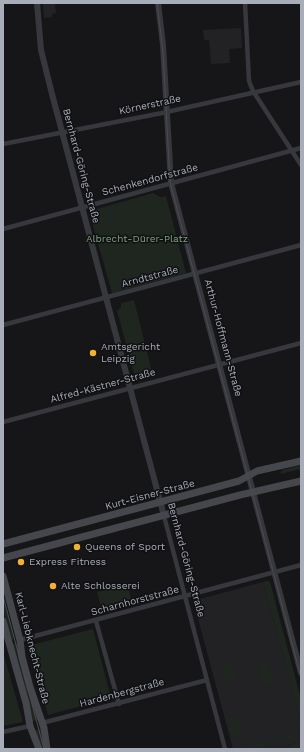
<!DOCTYPE html>
<html>
<head>
<meta charset="utf-8">
<style>
  body { margin:0 }
  #map { position:relative; width:304px; height:752px; overflow:hidden; background:#161618; font-family:"Work Sans",sans-serif }
  canvas { display:block }
  .frame { position:absolute; inset:0; border:4px solid #a8adb8; pointer-events:none }
</style>
</head>
<body>
<div id="map">
<canvas width="304" height="752"></canvas>
<div class="frame"></div>
</div>
<script>
const context = document.querySelector('canvas').getContext('2d');
context.lineJoin = 'round';
function fillPath(path, color) { context.fillStyle = color; context.fill(path, 'evenodd'); }
const toPath = rows => new Path2D(rows.map(r => 'M' + r).join(''));
function strokePath(path, color, width, dash) { context.strokeStyle = color; context.lineWidth = width; context.lineCap = dash ? 'butt' : 'round'; context.setLineDash(dash || []); context.stroke(path); }
function label(font, color, halo, rows, align = 'center') {
  context.font = font + ' "Work Sans",sans-serif'; context.lineWidth = 3; context.setLineDash([]); context.textBaseline = 'middle'; context.strokeStyle = halo; context.fillStyle = color; for (const [text, x, y, turn = 0] of rows) {
    context.save(); context.translate(x, y); context.rotate((+turn || 0) * Math.PI / 180); context.textAlign = isNaN(turn) ? turn : align; if (halo) context.strokeText(text, 0, 0); context.fillText(text, 0, 0); context.restore();
  }
}
fillPath(toPath([
  [43,3,55,3,56,13,52,14,52,17,44,18],
  [241,28,242,48,229,49,230,63,211,64,209,40,204,40,203,30],
  [263,582,301,721,301,742,274,749,233,749,194,604,196,600]
]), '#222225');
fillPath(toPath([
  [153,193,160,197,166,196,186,273,112,293,90,215,97,209],
  [134,300,153,376,136,380,117,311,121,307,121,303],
  [301,465,301,469,280,474,282,470],
  [267,581,270,582,301,699,301,722,263,582],
  [127,583,132,603,102,611,97,592],
  [3,594,15,639,11,640,3,610],
  [93,629,111,698,48,715,28,646],
  [16,643,40,719,31,722,12,644],
  [3,652,23,722,3,726],
  [231,661,236,679,226,682,221,663],
  [262,662,267,667,269,671,272,671,275,682,263,686,257,663],
  [238,716,243,735,232,738,227,719],
  [42,728,45,749,40,749,33,731],
  [297,733,298,736,251,749,241,748],
  [301,742,301,749,274,749]
]), '#1e261f');
strokePath(toPath([
  [245,3,249,81,253,91,301,165],
  [3,144,162,113,301,82],
  [3,229,301,148],
  [3,325,301,245],
  [3,422,301,343],
  [164,516,225,749],
  [96,621,119,704],
  [20,640,301,565],
  [42,723,207,680],
  [3,732,30,726]
]), '#37383d', 4.5);
strokePath(toPath([
  [37,3,41,50,52,94,164,516],
  [158,3,163,45,171,183,301,673]
]), '#37383d', 6);
strokePath(toPath([
  [3,544,239,481,257,471,301,461],
  [3,558,240,495,301,481],
  [3,576,20,640,22,657,30,687,44,728,47,749],
  [3,621,26,703,30,726,39,749]
]), '#45474d', 7);
strokePath(toPath([
  [157,3,163,52,170,182,301,677],
  [3,596,44,749]
]), '#4a4c52', 1);
for (const [x, y, r, color] of [
  [93,353,4,"#f2b134"],
  [77,547,4,"#f2b134"],
  [21,562,4,"#f2b134"],
  [53,586,4,"#f2b134"]
]) { const dot = new Path2D(); dot.arc(x, y, r, 0, 2 * Math.PI); context.fillStyle = color; context.fill(dot); strokePath(dot, '#111113', 1.5); }
label('10px', '#a8adb8', '#111113', [
  ["Körnerstraße",150,105,-12],
  ["Bernhard-Göring-Straße",81,166,75],
  ["Schenkendorfstraße",150,180,-15],
  ["Arndtstraße",150,277,-15],
  ["Arthur-Hoffmann-Straße",223,338,75],
  ["Alfred-Kästner-Straße",103,386,-15],
  ["Kurt-Eisner-Straße",150,495,-15],
  ["Bernhard-Göring-Straße",186,560,75],
  ["Scharnhorststraße",135,601,-15],
  ["Karl-Liebknecht-Straße",32,648,76],
  ["Hardenbergstraße",122,693,-15]
]);
label('10px', '#7fa381', '#111113', [
  ["Albrecht-Dürer-Platz",137,239]
]);
label('10px', '#a8adb8', '#111113', [
  ["Amtsgericht",101,347],
  ["Leipzig",101,359],
  ["Queens of Sport",85,547],
  ["Express Fitness",29,562],
  ["Alte Schlosserei",61,586]
], 'left');
</script>
</body>
</html>
